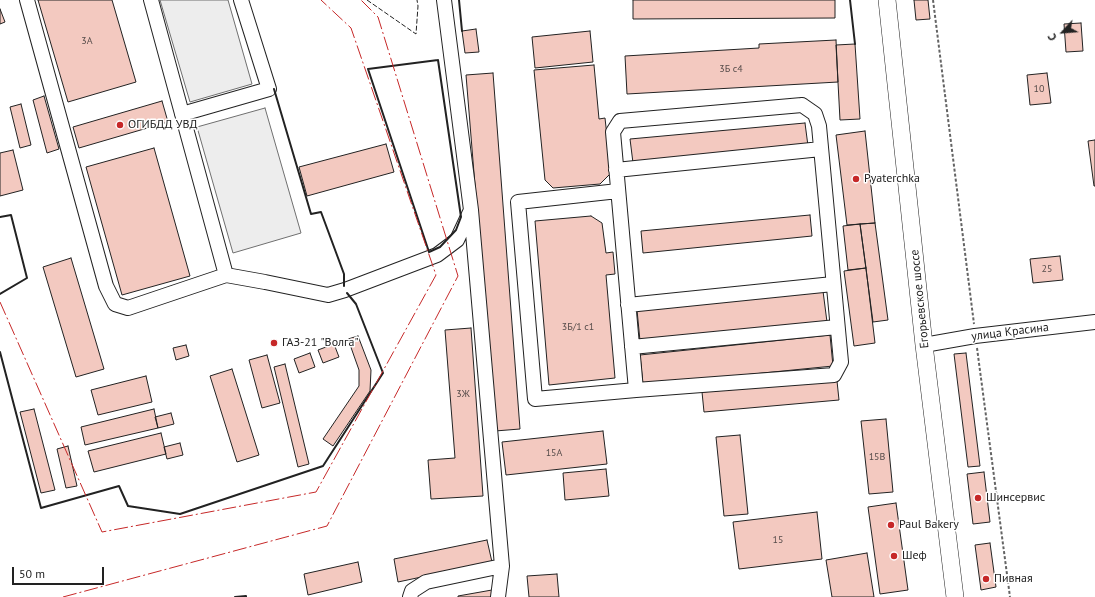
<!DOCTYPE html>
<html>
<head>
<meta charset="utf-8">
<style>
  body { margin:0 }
  #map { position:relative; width:1095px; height:597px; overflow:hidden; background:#fff; font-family:"PT Sans",sans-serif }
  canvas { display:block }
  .north { position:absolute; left:1043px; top:12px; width:40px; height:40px; -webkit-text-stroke:3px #fff; paint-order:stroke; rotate:244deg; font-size:11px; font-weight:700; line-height:16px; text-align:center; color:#222 }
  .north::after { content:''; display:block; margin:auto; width:14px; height:18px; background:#222; clip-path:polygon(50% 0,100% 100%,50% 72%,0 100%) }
  .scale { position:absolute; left:12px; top:567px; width:92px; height:18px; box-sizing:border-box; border:2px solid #222; border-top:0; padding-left:5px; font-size:12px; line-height:14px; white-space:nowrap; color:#222; -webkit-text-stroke:3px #fff; paint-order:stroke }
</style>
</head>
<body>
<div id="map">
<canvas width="1095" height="597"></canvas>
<div class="north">С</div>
<div class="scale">50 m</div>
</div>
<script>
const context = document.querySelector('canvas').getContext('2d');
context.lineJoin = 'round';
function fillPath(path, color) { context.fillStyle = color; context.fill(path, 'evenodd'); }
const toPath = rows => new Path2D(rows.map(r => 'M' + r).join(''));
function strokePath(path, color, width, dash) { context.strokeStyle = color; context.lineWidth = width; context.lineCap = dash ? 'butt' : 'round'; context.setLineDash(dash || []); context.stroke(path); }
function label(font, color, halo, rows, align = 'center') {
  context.font = font + ' "PT Sans",sans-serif'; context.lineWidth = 3; context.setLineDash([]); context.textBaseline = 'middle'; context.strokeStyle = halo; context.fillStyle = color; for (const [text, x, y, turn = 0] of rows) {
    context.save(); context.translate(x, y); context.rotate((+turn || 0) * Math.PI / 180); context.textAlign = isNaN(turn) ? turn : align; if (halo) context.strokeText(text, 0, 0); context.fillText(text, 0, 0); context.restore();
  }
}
const parking = toPath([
  [160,0,228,0,252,84,190,102,160,0],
  [265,108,301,233,233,253,197,127,265,108]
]);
fillPath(parking, '#ededed');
strokePath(parking, '#6f6f6f', 1);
const building = toPath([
  [38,0,112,0,136,82,68,102,38,0],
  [633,0,835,0,835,18,633,19,633,0],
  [914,0,928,0,930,19,916,20,914,0],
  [0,9,5,22,0,24,0,9],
  [1081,23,1083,51,1066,52,1064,24,1081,23],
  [476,29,479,52,465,53,462,31,476,29],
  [590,31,593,62,535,68,532,37,590,31],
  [836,40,838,82,627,94,625,56,759,48,759,44,836,40],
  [855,44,860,119,840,120,836,45,855,44],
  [594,65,599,119,605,118,611,173,600,184,553,188,545,180,534,70,594,65],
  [493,73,520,429,495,431,466,75,493,73],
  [1047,73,1051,103,1030,105,1027,75,1047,73],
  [44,96,59,149,47,153,33,100,44,96],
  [162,101,168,122,79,148,73,127,162,101],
  [21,104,31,145,20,148,10,107,21,104],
  [805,123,808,146,633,163,630,139,805,123],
  [865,131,875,223,847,225,836,135,865,131],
  [1095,140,1095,186,1094,186,1088,141,1095,140],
  [386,144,394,172,307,196,299,167,386,144],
  [154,148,190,276,122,295,86,167,154,148],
  [13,150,23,190,0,196,0,153,13,150],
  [810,215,812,236,643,253,641,231,810,215],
  [591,216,602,223,606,253,613,252,615,274,606,275,615,378,549,385,535,221,591,216],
  [875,223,888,320,873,322,860,224,875,223],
  [860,224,866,268,848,270,843,226,860,224],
  [1060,256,1063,280,1033,283,1030,259,1060,256],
  [71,258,104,369,76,377,43,267,71,258],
  [866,268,875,343,854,346,844,271,866,268],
  [823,291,827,322,640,341,637,310,823,291],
  [471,328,483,496,431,499,428,460,455,458,445,330,471,328],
  [830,335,833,366,643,385,640,355,830,335],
  [358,336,371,370,370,391,333,446,323,439,359,386,359,370,348,339,358,336],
  [334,344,339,357,323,363,318,350,334,344],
  [186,345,189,356,176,360,173,348,186,345],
  [310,353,315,367,299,373,294,359,310,353],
  [966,353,980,466,968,467,954,354,966,353],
  [267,355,280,403,262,408,249,360,267,355],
  [285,364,309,464,298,467,274,367,285,364],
  [232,369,259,455,237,462,210,376,232,369],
  [146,376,152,402,98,415,91,390,146,376],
  [837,381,839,400,704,412,702,392,837,381],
  [34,409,55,490,41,493,20,412,34,409],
  [154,409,158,428,85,445,81,427,154,409],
  [171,413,174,424,158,428,155,417,171,413],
  [886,419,893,492,869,494,861,421,886,419],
  [603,431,607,464,506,475,502,442,603,431],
  [161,433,166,454,94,472,88,451,161,433],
  [740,435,748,514,724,516,716,437,740,435],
  [180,443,183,455,167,459,164,447,180,443],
  [68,446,77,486,66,488,57,449,68,446],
  [606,469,609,496,565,500,563,473,606,469],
  [984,472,990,522,973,524,967,474,984,472],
  [896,503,908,590,880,594,868,507,896,503],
  [817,512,822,559,739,569,733,522,817,512],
  [487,540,492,562,398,582,394,559,487,540],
  [990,543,996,587,981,590,975,545,990,543],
  [867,553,874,597,832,597,826,560,867,553],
  [358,562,362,582,308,595,304,574,358,562],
  [557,574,559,597,529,597,527,576,557,574],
  [492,590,494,597,458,597,458,596,492,590]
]);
fillPath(building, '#f3c9c0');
strokePath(building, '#222', 1);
const minor = toPath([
  [27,0,106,286,115,304,128,308,226,275,265,282,328,295,345,290,437,255,457,240,471,210],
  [151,0,226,275],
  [444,0,471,210,502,566,498,597],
  [802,105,815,114,819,126,841,362,834,375,636,390,613,132,620,121,802,105],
  [182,114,269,89,241,0],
  [616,170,821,149],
  [618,191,518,202,535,399,636,390],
  [628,305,833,284],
  [924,345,975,336,1095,322],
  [632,347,837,327],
  [410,597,412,591,426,582,502,566]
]);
const major = toPath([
  [887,0,924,345,955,597]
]);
strokePath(minor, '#222', 16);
strokePath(major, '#222', 18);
strokePath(toPath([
  [933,0,974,324],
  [977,348,1010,597]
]), '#646464', 2, [3, 2]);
strokePath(minor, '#fff', 14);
strokePath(major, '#fff', 17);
strokePath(toPath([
  [367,0,416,34,418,6,417,0]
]), '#222', 1, [5, 2]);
strokePath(toPath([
  [459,0,462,31],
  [850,0,855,44],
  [438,60,461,217,456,230,440,247,429,252,368,69,438,60],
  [274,89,311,214,321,212,344,274,344,286],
  [0,217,11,215,27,278,0,294],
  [0,352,41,508,119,486,128,506,180,514,323,466,383,373,356,304,347,293],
  [235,597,246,596,246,597]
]), '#222', 2);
strokePath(toPath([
  [0,302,102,532,316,492,436,275,351,28,321,0],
  [63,597,327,526,458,276,378,17,361,0]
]), '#c62828', 1, [14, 3, 2, 3]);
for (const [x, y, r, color] of [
  [120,125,4,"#c62828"],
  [856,179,4,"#c62828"],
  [274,343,4,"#c62828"],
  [978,498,4,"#c62828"],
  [891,525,4,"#c62828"],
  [894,556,4,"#c62828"],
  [986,579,4,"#c62828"]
]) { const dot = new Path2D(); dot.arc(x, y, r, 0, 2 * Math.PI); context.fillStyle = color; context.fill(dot); strokePath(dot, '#fff', 1.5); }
label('10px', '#564c4a', null, [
  ["3А",87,41],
  ["3Б с4",731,69],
  ["10",1039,89],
  ["25",1047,269],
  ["3Б/1 с1",578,327],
  ["3Ж",463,394],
  ["15А",554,453],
  ["15В",877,457],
  ["15",778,540]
]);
label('12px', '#222', '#fff', [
  ["ОГИБДД УВД",128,125],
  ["Pyaterchka",864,179],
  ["ГАЗ-21 \"Волга\"",282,343],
  ["Шинсервис",986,498],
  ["Paul Bakery",899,525],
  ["Шеф",902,556],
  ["Пивная",994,579]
], 'left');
label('12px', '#222', '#fff', [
  ["Егорьевское шоссе",920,299,-96],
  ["улица Красина",1010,332,-7]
]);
</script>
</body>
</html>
